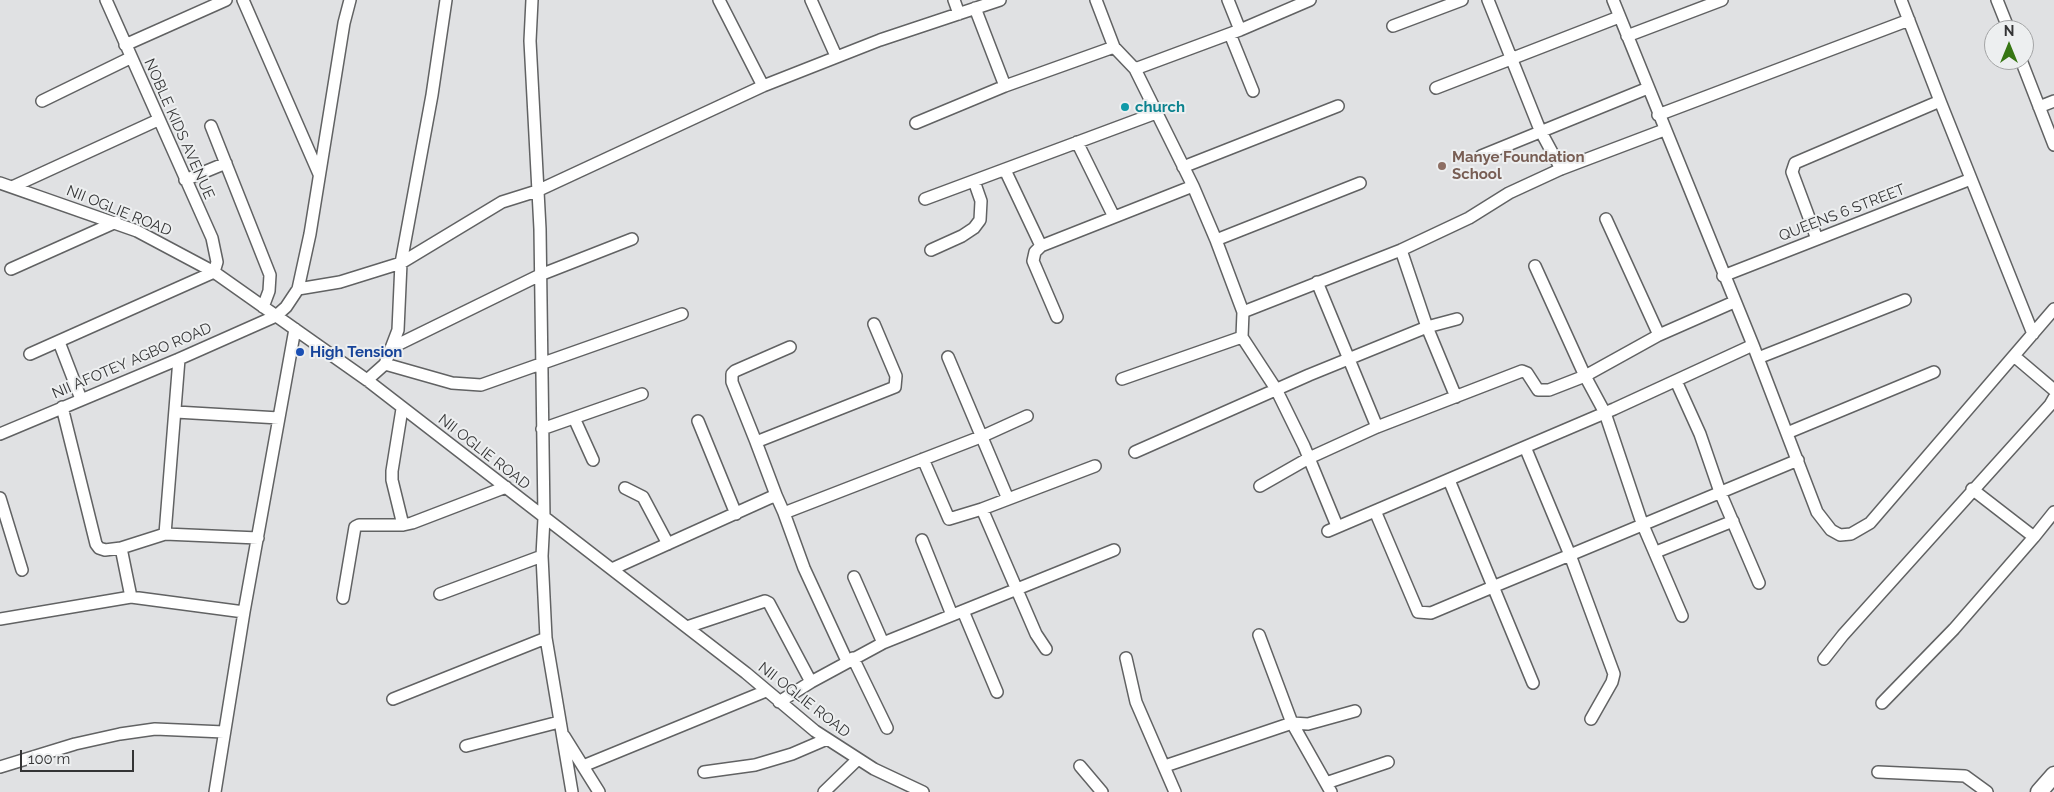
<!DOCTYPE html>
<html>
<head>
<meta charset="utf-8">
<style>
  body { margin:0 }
  #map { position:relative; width:2054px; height:792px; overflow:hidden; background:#e0e1e3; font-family:Raleway,sans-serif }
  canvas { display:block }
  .north { position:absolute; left:1984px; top:20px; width:50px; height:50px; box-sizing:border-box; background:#edeff0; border:1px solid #a3a4a5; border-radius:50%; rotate:0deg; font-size:14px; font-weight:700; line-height:20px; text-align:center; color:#343435 }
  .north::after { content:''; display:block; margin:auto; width:18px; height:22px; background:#367613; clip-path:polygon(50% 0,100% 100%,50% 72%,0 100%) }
  .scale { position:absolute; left:20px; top:750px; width:114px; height:22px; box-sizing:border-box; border:2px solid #343435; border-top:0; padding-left:6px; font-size:15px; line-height:18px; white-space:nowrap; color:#343435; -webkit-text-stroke:4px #edeff0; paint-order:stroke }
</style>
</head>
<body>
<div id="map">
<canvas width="2054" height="792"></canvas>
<div class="north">N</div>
<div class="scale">100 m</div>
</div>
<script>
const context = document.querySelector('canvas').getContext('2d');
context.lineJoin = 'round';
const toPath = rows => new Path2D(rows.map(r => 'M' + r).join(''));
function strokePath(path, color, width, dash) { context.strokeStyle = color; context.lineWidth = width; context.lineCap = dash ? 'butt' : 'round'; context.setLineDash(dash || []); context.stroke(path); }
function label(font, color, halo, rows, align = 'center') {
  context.font = font + ' Raleway,sans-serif'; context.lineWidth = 4; context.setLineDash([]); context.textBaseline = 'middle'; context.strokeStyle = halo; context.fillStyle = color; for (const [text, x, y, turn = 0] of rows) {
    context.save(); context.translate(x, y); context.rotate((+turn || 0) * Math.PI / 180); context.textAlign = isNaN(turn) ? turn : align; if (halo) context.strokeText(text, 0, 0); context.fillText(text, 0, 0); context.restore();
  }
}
const minor = toPath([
  [243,0,319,174],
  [532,0,530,41,540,229,544,518,542,556,546,638,572,792],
  [719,0,763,86],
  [811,0,836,56],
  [954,0,959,14],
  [1096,0,1114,47,1135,69],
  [1228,0,1240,30],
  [1310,0,1240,30,1135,69,1193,186,1216,240,1243,312,1242,337,1276,389,1304,446,1337,526],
  [1488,0,1540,130,1561,169],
  [1613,0,1753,345,1817,512,1831,530,1840,535,1851,534,1870,523,2054,309],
  [1997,0,2009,30],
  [975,8,1005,86],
  [1393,26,1462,0],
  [1230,34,1253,91],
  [1627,36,1722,0],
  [125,45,226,0],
  [2021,60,2054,145],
  [1436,88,1619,17],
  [42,101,130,58],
  [1940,101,2033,334],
  [2039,107,2054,101],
  [1658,115,1909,20],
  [916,123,1005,86,1114,47],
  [211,126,270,275,269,291,263,307],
  [1077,142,1114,217],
  [1481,156,1648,88],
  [1183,167,1338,106],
  [1005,170,1041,246],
  [185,180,226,163],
  [0,183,137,231,214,272,367,380,746,673,815,731,874,769,923,792],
  [12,187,158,120],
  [925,199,1156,113],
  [1606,219,1659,335,1734,302],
  [1817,239,1792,172,1795,163,1940,101,1901,0],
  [1216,240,1360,183],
  [931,250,962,236,974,228,980,220,981,201,974,181],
  [1401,250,1427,327,1456,397],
  [1535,266,1585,376,1605,413,1642,523,1682,616],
  [11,269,116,222],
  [1723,276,1971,179],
  [1317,282,1377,427],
  [298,289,310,234,344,23,350,0],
  [1243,312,1401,250,1469,218,1509,193,1561,169,1664,130],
  [1057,317,1033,261,1035,252,1041,246,1193,186],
  [59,342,81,399],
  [393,347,540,275,632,239],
  [30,354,214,272,217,262,212,238,106,0],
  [2014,356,2054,390],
  [948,357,1008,499],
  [1758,358,1905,300],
  [179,359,165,534,258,538],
  [385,364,452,383,481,385,682,314],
  [1122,379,1242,337],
  [367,380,385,364,398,330,401,263,432,95,446,0],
  [1676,381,1700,434,1720,492,1759,583],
  [62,407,96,544,99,548,105,550,121,548,131,597,244,612],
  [402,409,392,471,392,480,403,525],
  [176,412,279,418],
  [574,418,593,460],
  [698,421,736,514],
  [542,429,642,394],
  [1787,433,1934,372],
  [0,434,179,359,276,316,286,307,298,289,340,282,401,263,502,202,537,191,763,86,880,40,1000,0],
  [756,442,732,382,732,374,735,371,790,347],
  [1135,452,1309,375,1427,327,1457,319],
  [923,459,949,519,982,509,1095,466],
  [1449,480,1533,683],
  [1260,486,1309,458,1377,427,1522,371,1527,373,1538,390,1549,390,1585,376,1659,335],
  [625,488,643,497,668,544],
  [1972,489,2034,537,2054,512],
  [776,495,784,513,983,436,1027,416],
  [0,498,22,570],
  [982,509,1036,634,1046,649],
  [1375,511,1418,612,1431,613,1495,586,1570,555,1525,447],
  [784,513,804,568,847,661],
  [1328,531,1614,409,1753,345],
  [922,540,952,615],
  [121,548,165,534],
  [1656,552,1733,521],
  [612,569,776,495,756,442,895,387,896,376,874,324],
  [854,577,883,643],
  [440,594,542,556],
  [343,598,355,527,359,525,403,525,412,523,506,487],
  [963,611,997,692],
  [0,619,131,597],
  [687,627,765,601,769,603,811,682],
  [1259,635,1292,723,1331,792],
  [853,658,887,728],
  [1126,658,1136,702,1175,792],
  [1824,659,1843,635,2050,405,2054,398],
  [393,699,546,638],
  [779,702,811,682,883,643,1114,550],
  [1882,703,1954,629,2034,537],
  [1591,719,1612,682,1614,674,1570,555,1798,460],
  [564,736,599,792],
  [466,746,559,722],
  [583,766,766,691],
  [1080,766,1102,792],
  [1165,766,1292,723,1308,724,1355,711],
  [0,767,75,744,120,734,155,729,224,732],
  [704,772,755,765,792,754,827,739],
  [1878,772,1965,776,1987,792],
  [1326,783,1388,762],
  [215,792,244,612,295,329],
  [824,792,858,759]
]);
const highway = toPath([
  [2039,792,2054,775]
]);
strokePath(minor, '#616263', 14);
strokePath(highway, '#616263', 19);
strokePath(minor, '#fff', 11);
strokePath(highway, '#fff', 16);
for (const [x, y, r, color] of [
  [1125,107,5,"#0f9aa8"],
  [1442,166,5,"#8d6e63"],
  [300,352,5,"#1a4fb4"]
]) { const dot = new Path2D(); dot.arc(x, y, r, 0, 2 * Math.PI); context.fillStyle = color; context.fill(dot); strokePath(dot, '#edeff0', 2); }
label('bold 15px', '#0d838f', '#edeff0', [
  ["church",1135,107]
], 'left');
label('15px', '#343435', '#edeff0', [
  ["NOBLE KIDS AVENUE",179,129,66],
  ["NII OGLIE ROAD",119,211,22],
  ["QUEENS 6 STREET",1842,213,-21],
  ["NII AFOTEY AGBO ROAD",132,361,-23],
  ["NII OGLIE ROAD",484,452,38],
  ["NII OGLIE ROAD",804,700,38]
]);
label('bold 15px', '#785e54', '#edeff0', [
  ["Manye Foundation",1452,157],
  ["School",1452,174]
], 'left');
label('bold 15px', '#164399', '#edeff0', [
  ["High Tension",310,352]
], 'left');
</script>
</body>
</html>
